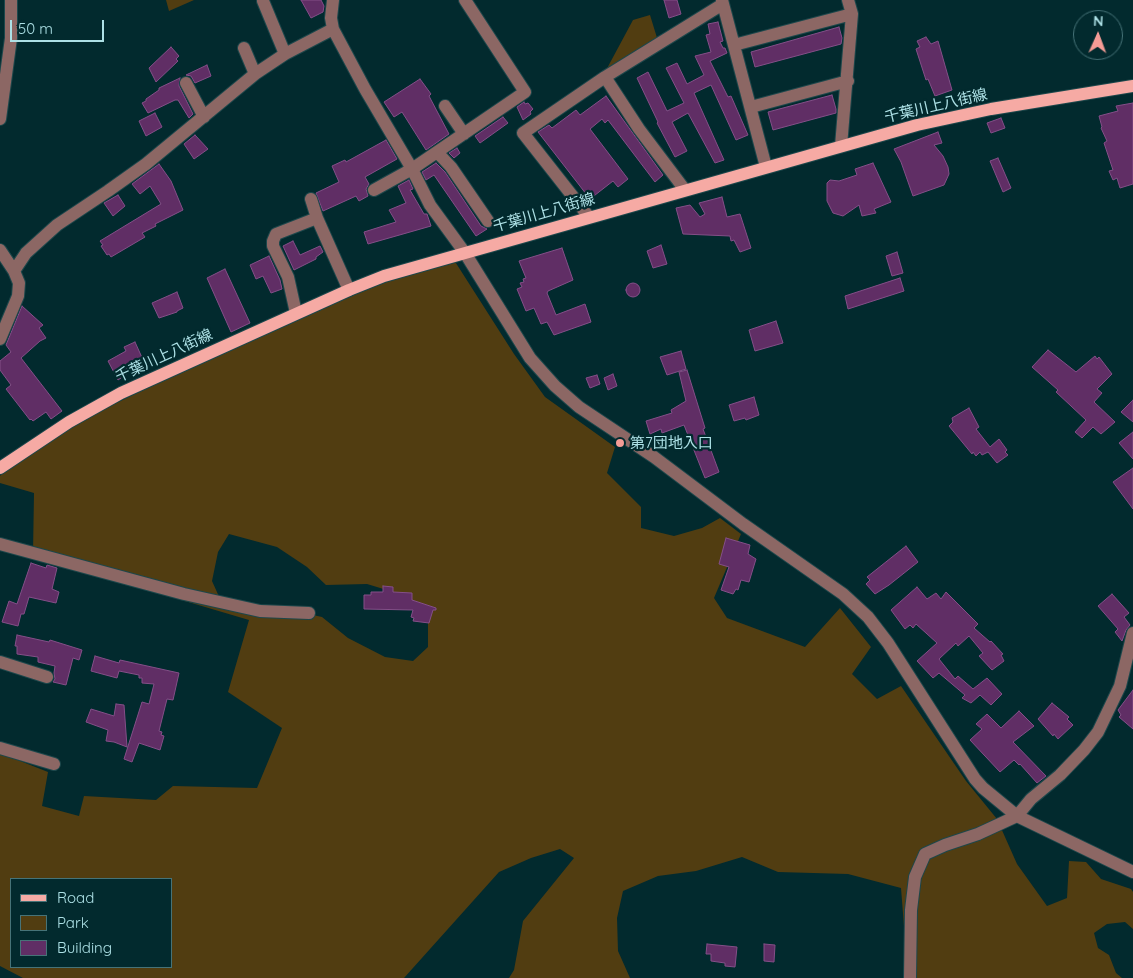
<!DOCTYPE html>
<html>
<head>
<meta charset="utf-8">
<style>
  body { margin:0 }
  #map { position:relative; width:1133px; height:978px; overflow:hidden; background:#022a2e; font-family:Quicksand,sans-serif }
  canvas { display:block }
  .legend { position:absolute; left:10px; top:878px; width:162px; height:90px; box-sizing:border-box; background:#022a2e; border:1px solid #467378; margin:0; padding:6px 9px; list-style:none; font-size:15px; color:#ade1e6 }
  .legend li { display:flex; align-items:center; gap:10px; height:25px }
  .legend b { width:25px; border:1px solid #467378 }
  .north { position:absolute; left:1073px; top:10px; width:50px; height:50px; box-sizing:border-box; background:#022a2e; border:1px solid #467378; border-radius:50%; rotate:2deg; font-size:14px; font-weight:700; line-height:20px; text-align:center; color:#ade1e6 }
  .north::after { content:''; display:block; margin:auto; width:18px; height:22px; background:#f59c96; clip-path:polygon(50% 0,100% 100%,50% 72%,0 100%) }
  .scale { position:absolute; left:10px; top:20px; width:94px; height:22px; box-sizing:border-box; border:2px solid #ade1e6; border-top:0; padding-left:6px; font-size:15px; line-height:18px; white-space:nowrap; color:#ade1e6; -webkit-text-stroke:4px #022a2e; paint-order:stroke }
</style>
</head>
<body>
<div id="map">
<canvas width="1133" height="978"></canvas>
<ul class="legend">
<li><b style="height:6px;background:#f6aaa4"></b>Road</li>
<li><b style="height:14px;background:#513d11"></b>Park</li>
<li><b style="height:14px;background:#602e65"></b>Building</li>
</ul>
<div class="north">N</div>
<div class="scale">50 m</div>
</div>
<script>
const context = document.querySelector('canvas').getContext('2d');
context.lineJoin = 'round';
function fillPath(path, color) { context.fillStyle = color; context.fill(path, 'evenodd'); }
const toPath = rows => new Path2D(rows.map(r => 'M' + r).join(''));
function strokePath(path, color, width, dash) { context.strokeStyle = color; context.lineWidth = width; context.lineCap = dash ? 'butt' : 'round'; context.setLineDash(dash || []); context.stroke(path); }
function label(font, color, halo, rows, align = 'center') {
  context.font = font + ' Quicksand,"Noto Sans JP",sans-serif'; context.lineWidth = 4.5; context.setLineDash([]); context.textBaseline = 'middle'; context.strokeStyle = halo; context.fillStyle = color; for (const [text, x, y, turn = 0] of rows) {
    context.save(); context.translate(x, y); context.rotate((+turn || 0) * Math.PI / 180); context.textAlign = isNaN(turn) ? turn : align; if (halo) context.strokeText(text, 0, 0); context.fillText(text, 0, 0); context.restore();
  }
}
fillPath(toPath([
  [166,0,194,0,169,11],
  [650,15,658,41,604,74,633,20],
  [454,260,514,354,545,397,615,447,607,473,641,507,641,528,674,536,702,528,720,518,741,534,714,598,727,618,805,647,840,608,871,647,852,674,877,699,901,686,966,781,997,819,1017,864,1047,906,1067,898,1069,861,1086,862,1101,879,1131,889,1133,892,1133,929,1125,922,1107,924,1094,933,1098,948,1109,955,1116,973,1122,978,908,978,901,888,848,874,778,872,742,857,696,871,658,876,623,891,617,918,618,951,630,978,509,978,514,970,523,921,574,858,560,849,531,858,499,872,404,978,23,978,0,966,0,753,48,772,42,806,79,816,84,796,156,800,173,786,257,788,282,728,228,692,249,620,97,575,33,553,34,493,0,483,0,476,6,468,78,422,149,387,372,285],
  [229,534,277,547,307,567,326,585,367,584,400,594,428,622,428,647,413,661,385,657,348,638,322,617,295,611,221,601,212,581,218,552],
  [11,879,171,879,171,967,11,967]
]), '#513d11');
const building = toPath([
  [301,0,321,0,324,6,323,12,311,18,301,0],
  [664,0,677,0,681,14,669,18,664,0],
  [718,22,723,41,720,42,723,48,725,48,727,53,710,61,728,97,731,96,748,135,736,140,711,85,694,93,724,160,715,163,688,113,672,122,687,151,675,157,657,123,658,122,637,78,648,72,667,111,684,103,666,68,677,63,687,84,704,75,695,56,711,52,706,35,710,34,708,24,718,22],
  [839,27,842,38,841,44,755,67,751,52,839,27],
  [926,37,931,44,938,41,952,90,935,96,928,79,926,80,916,49,920,47,917,41,926,37],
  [171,47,179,56,176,59,178,61,156,82,149,68,171,47],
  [207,65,211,76,195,83,191,76,186,75,207,65],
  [180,78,179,86,193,114,189,118,178,100,175,100,148,113,142,103,146,101,146,99,159,90,159,88,180,78],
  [420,79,431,94,429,96,449,134,426,150,402,112,394,117,384,102,420,79],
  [832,95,836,109,836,113,773,130,768,112,832,95],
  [606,96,663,175,655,182,608,120,605,123,602,119,590,129,628,179,618,187,613,181,590,199,538,132,549,125,552,128,576,110,580,115,606,96],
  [524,102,525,104,528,103,533,109,530,112,531,114,523,120,517,107,524,102],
  [1133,103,1133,184,1120,188,1117,178,1113,180,1109,171,1113,170,1104,143,1107,141,1101,128,1102,127,1099,116,1118,111,1116,106,1133,103],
  [155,113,162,127,146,136,139,121,155,113],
  [503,117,508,123,480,143,475,136,503,117],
  [1001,118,1005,128,991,133,987,123,1001,118],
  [938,132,942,143,934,145,943,156,948,167,949,174,944,185,913,196,901,162,894,149,938,132],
  [195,135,208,149,194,159,184,144,195,135],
  [386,140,397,159,365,177,369,184,366,189,368,196,359,201,356,196,323,211,316,193,339,182,332,166,345,160,346,162,386,140],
  [457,148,460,153,454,158,449,153,457,148],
  [998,158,1011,188,1003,192,990,161,998,158],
  [436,163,445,172,481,226,487,229,476,236,434,175,426,180,422,172,436,163],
  [873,163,891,202,874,209,876,213,862,216,859,205,843,216,833,213,827,201,827,183,830,180,839,181,857,175,855,169,873,163],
  [159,164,171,181,183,210,155,224,156,226,142,233,145,237,111,257,109,254,107,255,101,246,103,245,100,241,161,204,150,186,140,194,132,184,159,164],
  [409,180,413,189,410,190,424,214,427,214,431,226,368,244,364,232,396,222,389,210,406,203,398,186,409,180],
  [118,195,125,206,113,216,104,203,118,195],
  [722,197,727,217,740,214,751,248,740,252,734,240,731,241,730,236,683,234,676,208,690,205,700,217,705,214,699,203,722,197],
  [293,241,300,255,320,246,323,252,316,257,316,259,294,270,283,246,293,241],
  [661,245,667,264,653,268,647,251,661,245],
  [562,248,573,280,548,291,547,293,556,315,585,304,591,322,554,335,547,322,541,324,534,308,526,311,517,289,522,287,520,283,524,282,523,279,526,278,519,261,562,248],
  [897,252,903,273,892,276,886,256,897,252],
  [269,256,280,280,282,289,271,293,263,276,256,279,250,265,269,256],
  [225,269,250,323,231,332,207,278,225,269],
  [900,278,904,291,848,309,845,296,900,278],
  '626 290a7 7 0 1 1 14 0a7 7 0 1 1-14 0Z',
  [177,292,183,308,177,311,177,312,159,318,152,303,177,292],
  [22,306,43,325,39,328,46,338,40,341,21,358,62,411,51,419,46,412,33,421,31,419,30,420,6,389,11,385,0,370,0,361,11,352,6,345,22,306],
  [776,321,783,343,755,351,749,330,776,321],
  [135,342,144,362,126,369,128,373,118,380,108,361,126,351,124,347,135,342],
  [1048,350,1076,372,1095,356,1097,359,1099,357,1112,374,1097,389,1102,393,1094,402,1115,422,1101,434,1093,427,1082,438,1075,432,1086,420,1056,392,1058,390,1032,367,1048,350],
  [681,351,686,369,667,375,660,357,681,351],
  [687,370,705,428,703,429,719,472,705,478,684,425,662,433,661,429,650,434,646,421,672,413,671,410,686,401,679,372,687,370],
  [613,374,617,386,608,390,604,378,613,374],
  [597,375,600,384,590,388,586,378,597,375],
  [754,397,759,415,746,420,745,418,734,421,729,405,754,397],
  [1133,400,1133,422,1121,412,1133,400],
  [969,408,979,427,976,429,990,447,999,439,1007,450,1005,452,1008,455,997,463,988,452,982,455,980,452,976,456,973,452,972,454,949,426,953,422,952,418,969,408],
  [1133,432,1133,459,1119,443,1133,432],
  [1133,468,1133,509,1113,482,1133,468],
  [726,538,750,545,748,554,756,559,749,582,741,580,738,590,736,589,733,594,721,590,729,567,719,564,726,538],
  [906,546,918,562,889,585,875,594,866,584,870,580,867,577,906,546],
  [31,563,46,568,47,565,57,568,52,589,59,592,56,603,29,597,24,614,21,614,18,626,2,622,9,601,17,604,31,563],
  [383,586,393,587,393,592,412,593,412,600,436,608,436,610,433,610,429,623,413,621,414,618,411,617,413,610,364,609,364,595,371,595,371,592,383,592,383,586],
  [917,587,927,599,936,593,941,599,946,592,978,624,974,628,990,642,991,641,1003,654,1001,655,1004,661,992,670,979,656,983,653,969,636,958,646,956,643,939,659,955,679,958,676,973,689,987,678,1002,694,991,705,980,695,971,703,962,698,965,695,939,673,933,678,917,661,937,643,916,624,913,628,910,625,905,629,891,610,917,587],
  [1112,594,1129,613,1124,617,1130,625,1126,630,1122,641,1115,632,1118,629,1098,606,1112,594],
  [17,635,49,642,50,640,82,650,79,660,73,658,66,685,53,682,55,679,54,673,55,666,38,662,38,657,17,654,17,646,15,646,17,635],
  [95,656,119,663,120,660,179,673,173,700,167,699,159,731,162,732,161,735,164,736,160,750,139,743,132,762,124,759,142,702,149,704,154,684,142,683,142,678,139,678,139,675,119,671,117,678,91,671,95,656],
  [1133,690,1133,729,1119,717,1121,715,1118,710,1133,690],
  [1052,703,1069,717,1067,719,1073,725,1058,739,1054,734,1053,736,1038,719,1052,703],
  [116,704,124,705,127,747,114,742,106,741,108,730,86,722,91,709,114,716,116,704],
  [1019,711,1034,726,1013,742,1046,776,1037,783,1020,764,1019,765,1014,760,1000,772,970,740,982,729,976,724,987,714,1001,728,1019,711],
  [707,944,737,947,735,967,725,966,725,963,711,961,711,954,706,954,707,944],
  [764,944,775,945,774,962,764,961,764,944]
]);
fillPath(building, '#602e65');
strokePath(building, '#844f88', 1);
const minor = toPath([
  [333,0,331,18,333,29,365,89,412,169,430,205,465,253,530,358,555,386,579,407,654,457,743,524,843,594,868,617,888,643,975,779,983,788,1017,816,1133,872],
  [722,0,766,167],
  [263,1,285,54],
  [734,45,852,14],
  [244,48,255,74],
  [605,77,639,129,685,190],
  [186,83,204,117],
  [445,106,464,134],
  [751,107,848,81],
  [0,119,11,38,11,0],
  [841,146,852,14,848,0],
  [437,152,451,167,488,221],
  [374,190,412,169,525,92,465,0],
  [311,199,317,218,349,290],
  [589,217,523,133,605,77,723,4],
  [0,250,14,271,19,283,18,296,0,339],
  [14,271,26,253,57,225,108,191,146,164,255,74,285,54,333,29],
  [296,313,288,277,273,246,273,241,276,234,317,218],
  [0,544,184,594,260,611,309,613],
  [0,662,47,677],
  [0,748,54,764],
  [910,978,911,910,915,877,925,854,945,845,978,834,1017,816,1031,799,1060,775,1084,750,1098,732,1120,686,1133,633]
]);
const major = toPath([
  [0,468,69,422,121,393,349,290,384,276,917,125,991,109,1133,86]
]);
strokePath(minor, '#1d474b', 14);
strokePath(major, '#1d474b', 14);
strokePath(minor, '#8c6764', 12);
strokePath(major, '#f6aaa4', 12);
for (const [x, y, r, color] of [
  [620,443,5,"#f59c96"]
]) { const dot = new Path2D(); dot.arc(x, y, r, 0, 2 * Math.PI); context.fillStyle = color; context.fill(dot); strokePath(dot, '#022a2e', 2); }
label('15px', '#ade1e6', '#022a2e', [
  ["千葉川上八街線",936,106,-13],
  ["千葉川上八街線",544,213,-16],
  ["千葉川上八街線",164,356,-25]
]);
label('15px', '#ade1e6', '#022a2e', [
  ["第7団地入口",630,443]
], 'left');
</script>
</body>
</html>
